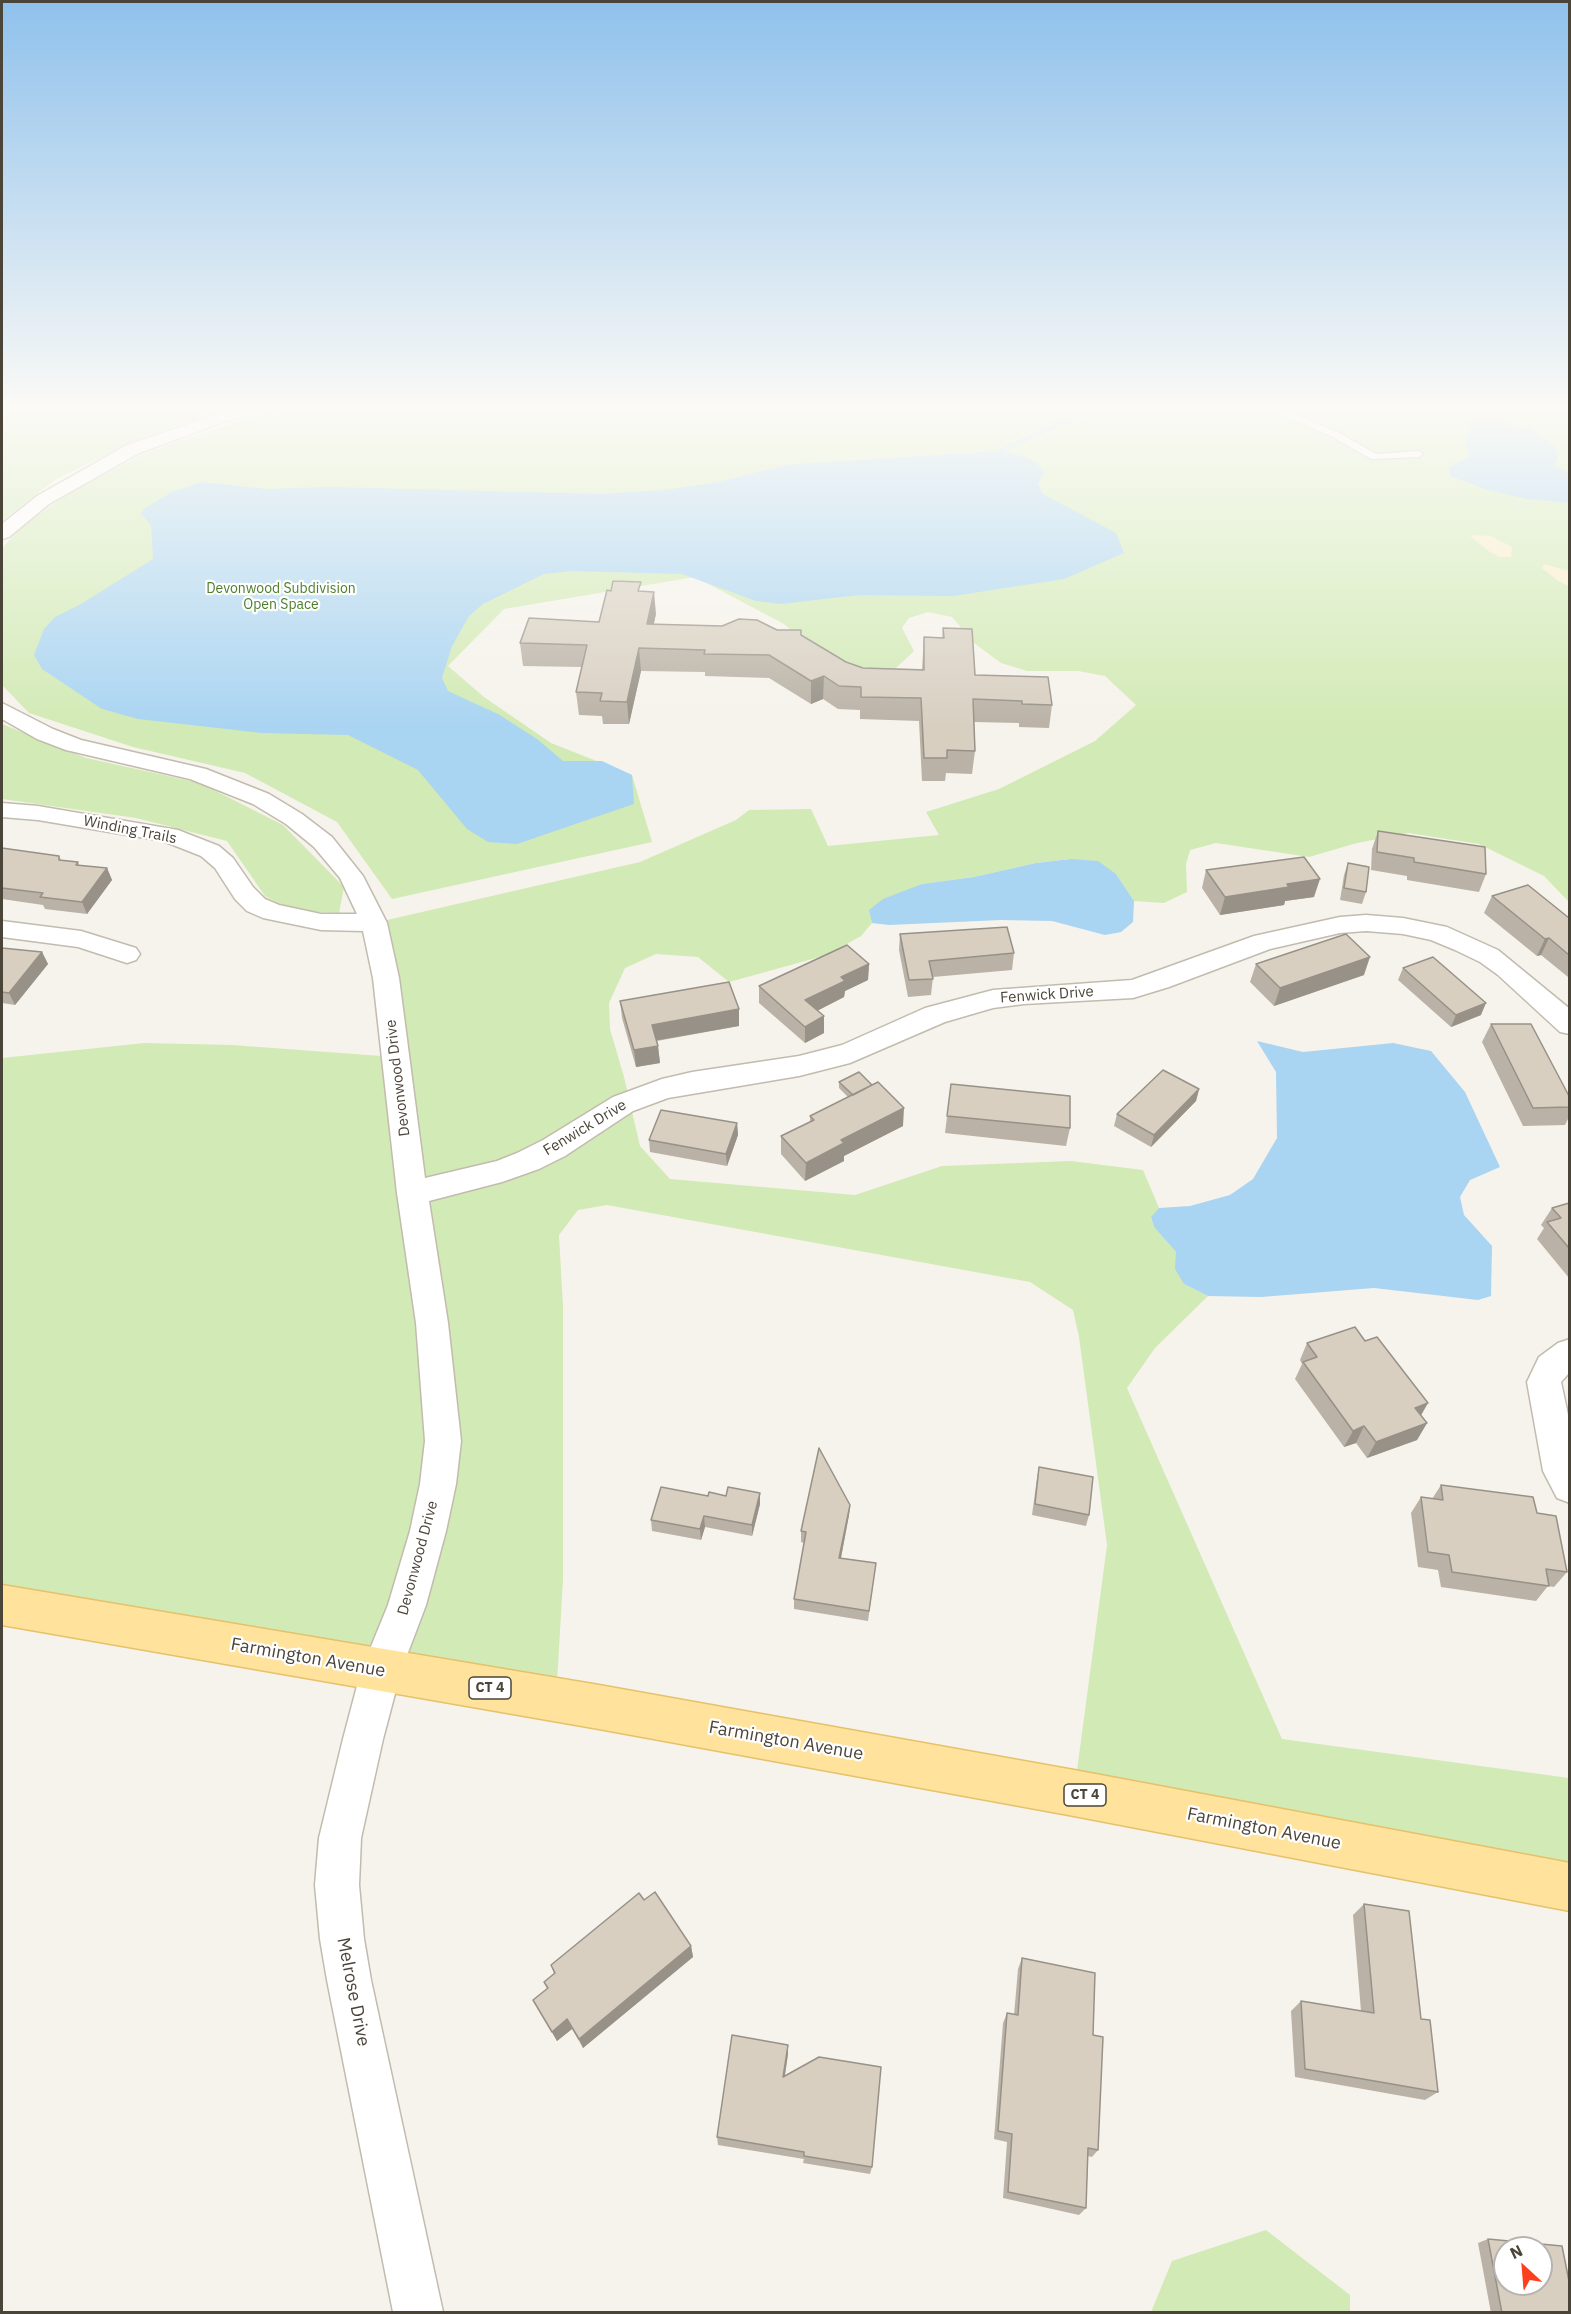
<!DOCTYPE html>
<html>
<head>
<meta charset="utf-8">
<style>
  body { margin:0 }
  #map { position:relative; width:1571px; height:2314px; overflow:hidden; background:#f6f3ec; font-family:"IBM Plex Sans",sans-serif }
  canvas { display:block }
  .frame { position:absolute; inset:0; border:3px solid #4b4439; pointer-events:none }
  .north { position:absolute; left:1493px; top:2236px; width:60px; height:60px; box-sizing:border-box; background:#fff; border:2px solid #b7b4b0; border-radius:50%; rotate:334deg; font-size:16px; font-weight:700; line-height:24px; text-align:center; color:#4b4439 }
  .north::after { content:''; display:block; margin:auto; width:21px; height:27px; background:#fc3f1d; clip-path:polygon(50% 0,100% 100%,50% 72%,0 100%) }
</style>
</head>
<body>
<div id="map">
<canvas width="1571" height="2314"></canvas>
<div class="frame"></div>
<div class="north">N</div>
</div>
<script>
const context = document.querySelector('canvas').getContext('2d');
context.lineJoin = 'round';
function fillPath(path, color) { context.fillStyle = color; context.fill(path, 'evenodd'); }
const toPath = rows => new Path2D(rows.map(r => 'M' + r).join(''));
function strokePath(path, color, width, dash) { context.strokeStyle = color; context.lineWidth = width; context.lineCap = dash ? 'butt' : 'round'; context.setLineDash(dash || []); context.stroke(path); }
function label(font, color, halo, rows, align = 'center') {
  context.font = font + ' "IBM Plex Sans",sans-serif'; context.lineWidth = 4.5; context.setLineDash([]); context.textBaseline = 'middle'; context.strokeStyle = halo; context.fillStyle = color; for (const [text, x, y, turn = 0] of rows) {
    context.save(); context.translate(x, y); context.rotate((+turn || 0) * Math.PI / 180); context.textAlign = isNaN(turn) ? turn : align; if (halo) context.strokeText(text, 0, 0); context.fillText(text, 0, 0); context.restore();
  }
}
fillPath(toPath([
  [2,405,237,405,144,437,56,479,2,521],
  [287,405,1569,405,1569,902,1544,876,1479,844,1408,833,1357,843,1309,857,1216,843,1190,850,1186,864,1187,892,1164,903,1134,901,1116,874,1071,859,1036,863,974,877,922,884,870,910,872,923,861,936,827,955,729,982,698,957,656,954,625,968,609,1003,610,1029,624,1077,640,1146,670,1179,855,1195,942,1166,1071,1161,1143,1170,1159,1208,1151,1218,1154,1227,1176,1252,1184,1284,1208,1296,1155,1348,1127,1388,1282,1739,1569,1778,1569,1887,1074,1793,1107,1545,1079,1337,1073,1310,1030,1282,607,1205,578,1210,559,1235,563,1307,563,1580,556,1699,2,1605,2,1058,144,1043,232,1045,395,1057,374,923,640,862,736,820,749,810,811,809,828,846,939,835,926,812,999,789,1095,741,1136,705,1105,676,1078,671,1027,671,1001,663,974,643,952,617,928,612,909,618,902,628,914,651,895,669,881,672,852,668,818,653,784,624,695,577,504,609,448,666,484,697,551,743,632,775,652,842,392,899,337,822,245,773,133,747,29,713,2,685,2,548,22,527,63,497,145,453],
  [2,724,86,758,200,783,283,825,344,887,339,913,293,911,265,896,227,841,136,818,2,799],
  [1266,2230,1350,2295,1350,2312,1151,2312,1172,2261]
]), '#d2eab5');
fillPath(toPath([
  [1474,535,1491,536,1512,547,1511,557,1499,557,1490,552,1470,536],
  [1544,564,1569,571,1569,586,1558,581,1542,568]
]), '#f9efc9');
fillPath(toPath([
  [1500,421,1532,429,1555,446,1558,458,1554,466,1569,473,1569,503,1527,499,1488,490,1450,476,1450,467,1469,457,1466,443,1471,422],
  [1000,451,1026,457,1037,464,1044,472,1038,484,1043,494,1116,533,1124,553,1064,579,953,596,859,595,781,604,756,601,682,574,572,571,544,574,483,604,469,616,452,646,442,678,448,691,498,714,537,739,563,761,602,761,632,775,634,804,517,844,488,842,467,829,418,770,348,735,262,733,138,719,102,709,42,669,34,655,44,629,55,617,81,604,153,559,151,525,141,514,145,508,172,492,202,482,266,489,330,487,601,494,666,490,718,482,786,465],
  [1071,859,1098,861,1116,874,1134,901,1133,922,1121,932,1105,935,1052,921,1001,920,889,925,872,923,869,910,883,899,922,884,974,877,1036,863],
  [1257,1041,1303,1052,1393,1043,1431,1051,1465,1092,1500,1167,1470,1180,1460,1197,1464,1215,1492,1246,1491,1296,1478,1300,1374,1288,1261,1297,1208,1296,1184,1284,1175,1269,1176,1252,1154,1227,1151,1217,1159,1208,1190,1206,1230,1195,1253,1179,1277,1138,1276,1072]
]), '#a9d4f2');
strokePath(toPath([
  [1000,451,1083,413,1078,405]
]), '#a9d4f2', 4.5);
const service = toPath([
  [1260,405,1271,405,1281,409,1290,406,1327,405,1288,412,1339,433,1376,454,1419,451,1423,454,1419,457,1371,459,1333,437,1260,405],
  [1400,405,1433,405,1464,408,1468,410,1464,412,1404,407,1400,405]
]);
const minor = toPath([
  [245,405,270,405,268,408,215,425,139,453,49,504,9,537,2,539,2,524,37,496,127,445,245,405],
  [2,703,53,729,81,740,206,769,269,794,302,814,332,837,363,876,387,923,399,978,425,1178,497,1161,517,1153,543,1140,613,1097,662,1079,692,1072,799,1056,842,1045,925,1008,993,990,1132,980,1254,936,1340,917,1366,915,1403,918,1447,927,1498,950,1570,1009,1570,1034,1560,1032,1498,975,1480,962,1455,950,1431,940,1403,934,1366,931,1340,933,1270,949,1169,987,1133,998,1024,1004,993,1008,945,1022,850,1063,799,1076,668,1098,633,1111,565,1156,539,1169,502,1182,429,1201,448,1323,461,1441,456,1484,446,1531,426,1605,401,1671,383,1739,361,1838,359,1885,364,1939,371,1980,443,2312,393,2312,327,1980,320,1939,315,1885,319,1838,343,1739,361,1671,388,1605,410,1531,420,1484,425,1441,416,1323,397,1193,373,978,363,931,321,930,263,918,247,911,235,899,215,868,201,856,163,841,38,820,2,817,2,803,38,806,178,830,219,846,233,858,253,887,265,899,279,905,321,914,357,914,340,878,314,847,286,824,253,804,190,779,66,750,37,739,2,719,2,703],
  [2,921,81,931,136,948,140,954,136,960,127,963,78,947,2,937,2,921],
  [1570,1339,1570,1372,1561,1382,1570,1424,1570,1503,1557,1498,1543,1471,1527,1382,1539,1357,1558,1343,1570,1339]
]);
const primary = toPath([
  [2,1585,599,1685,1074,1770,1570,1863,1570,1911,1074,1816,599,1729,2,1625,2,1585]
]);
strokePath(service, '#c2bbae', 3);
strokePath(minor, '#c2bbae', 3);
strokePath(primary, '#e6c16a', 3);
fillPath(service, '#fff');
fillPath(minor, '#fff');
fillPath(primary, '#ffe39c');
fillPath(toPath([
  [641,592,656,614,653,624,777,630,801,635,846,662,863,668,922,669,924,637,942,638,943,628,975,675,1052,705,1049,728,1019,727,1019,723,974,722,975,751,972,774,946,773,945,781,922,781,919,721,860,719,860,710,838,709,823,699,811,704,769,678,705,676,705,672,641,671,629,724,603,724,602,716,579,715,576,692,582,667,523,666,520,643,599,622],
  [1378,831,1486,874,1479,892,1407,880,1407,876,1371,870,1372,849],
  [2,848,59,856,61,860,78,862,79,865,107,868,112,880,87,914,45,909,43,905,2,899],
  [1348,863,1366,892,1362,904,1340,900,1344,875],
  [1206,870,1314,897,1285,901,1284,905,1220,915,1202,888],
  [1492,896,1569,918,1569,976,1568,977,1541,955,1537,956,1484,913],
  [900,934,1014,953,1012,970,933,977,931,995,908,997,899,950],
  [2,948,42,952,48,964,15,1005,2,1003],
  [869,964,868,980,845,991,844,997,817,1011,824,1033,805,1043,759,1003,759,986],
  [1256,964,1364,975,1274,1006,1250,982],
  [1403,968,1481,1015,1451,1027,1398,980],
  [620,1001,739,1026,657,1041,658,1046,660,1063,636,1067,622,1018],
  [1491,1024,1569,1096,1569,1117,1565,1125,1523,1126,1482,1042],
  [839,1082,903,1126,844,1156,844,1161,805,1181,781,1154,781,1136,810,1122,810,1116,848,1097,839,1088],
  [951,1084,1070,1128,1066,1146,945,1133],
  [1199,1089,1196,1101,1151,1147,1114,1126,1117,1114],
  [737,1123,738,1135,727,1166,650,1152,649,1140],
  [1569,1203,1569,1278,1537,1239,1544,1228,1541,1225,1552,1208],
  [1307,1343,1421,1416,1427,1423,1417,1440,1367,1458,1356,1443,1344,1447,1295,1379,1302,1364,1300,1360],
  [1039,1467,1089,1515,1086,1526,1032,1515,1037,1478],
  [1441,1485,1537,1513,1567,1572,1554,1587,1548,1586,1536,1601,1441,1587,1438,1570,1418,1567,1411,1513,1421,1497,1432,1499],
  [760,1493,760,1504,752,1536,705,1527,701,1540,652,1531,651,1520,708,1496],
  [850,1505,849,1515,841,1558,876,1563,868,1621,794,1609,794,1599,804,1543,801,1542,801,1531],
  [644,1900,691,1946,693,1957,583,2048,572,2029,557,2041,533,2000,547,1989,544,1982,554,1974,551,1965],
  [1364,1904,1421,2019,1438,2092,1425,2100,1295,2077,1291,2011,1301,2001,1361,2011,1353,1915],
  [1022,1958,1093,2035,1098,2150,1092,2157,1088,2156,1086,2208,1079,2215,1003,2198,1007,2142,994,2139,1003,2023,1007,2013,1014,2015,1018,1969],
  [788,2054,785,2076,872,2167,870,2174,803,2163,804,2159,718,2145,717,2137],
  [1488,2239,1569,2313,1491,2313,1478,2243]
]), '#bab2a6');
fillPath(toPath([
  [654,592,656,614,649,647,647,624],
  [639,648,641,671,629,724,627,702],
  [824,676,823,699,811,704,811,681],
  [107,868,112,880,87,914,82,902],
  [1320,879,1314,897,1285,901,1284,905,1220,915,1225,897,1287,884],
  [1549,938,1541,955,1537,956,1545,939],
  [42,952,48,964,15,1005,9,993],
  [1370,957,1364,975,1274,1006,1280,988],
  [869,964,868,980,845,991,844,997,805,1017,805,1000,841,977],
  [1486,1003,1481,1015,1451,1027,1456,1015],
  [739,1009,739,1026,653,1041,652,1025],
  [824,1016,824,1033,805,1043,805,1027],
  [658,1046,660,1063,636,1067,634,1050],
  [1199,1089,1196,1101,1151,1147,1154,1135],
  [904,1108,903,1126,844,1156,844,1161,805,1181,806,1163,841,1140],
  [737,1123,738,1135,727,1166,726,1154],
  [1428,1403,1419,1419,1415,1408],
  [1427,1423,1417,1440,1367,1458,1376,1442],
  [1364,1426,1356,1443,1344,1447,1353,1431],
  [760,1493,760,1504,752,1536,752,1525],
  [850,1505,849,1515,839,1568,839,1558],
  [704,1516,705,1527,701,1540,700,1529],
  [691,1946,693,1957,583,2048,579,2039],
  [567,2019,572,2029,557,2041,552,2032],
  [788,2045,788,2054,783,2086,783,2077]
]), '#979187');
const building = toPath([
  [613,581,641,582,638,591,654,592,647,624,722,626,739,619,757,620,777,630,801,630,801,635,846,662,863,668,924,670,924,637,944,638,943,628,972,629,975,675,1048,677,1052,705,1022,704,1022,701,973,699,975,751,947,750,947,758,924,758,921,698,861,697,861,687,839,686,824,676,811,681,769,655,704,654,705,650,639,648,627,702,600,701,602,693,576,692,587,645,520,643,529,618,599,622,607,590,611,591,613,581],
  [1378,831,1485,847,1486,874,1414,862,1414,858,1377,852,1378,831],
  [2,848,59,856,59,860,78,862,76,865,107,868,82,902,40,897,43,893,2,888,2,848],
  [1304,857,1320,879,1287,884,1289,887,1225,897,1206,870,1304,857],
  [1348,863,1369,867,1366,892,1344,888,1348,863],
  [1528,885,1569,918,1569,955,1549,938,1545,939,1492,896,1528,885],
  [1007,927,1014,953,929,961,933,979,909,980,900,934,1007,927],
  [1346,934,1370,957,1280,988,1256,964,1346,934],
  [847,945,869,964,841,977,845,981,805,1000,824,1016,805,1027,759,986,847,945],
  [2,948,42,952,9,993,2,992,2,948],
  [1433,957,1486,1003,1456,1015,1403,968,1433,957],
  [729,982,739,1009,652,1025,658,1046,634,1050,620,1001,729,982],
  [1491,1024,1531,1024,1569,1096,1569,1107,1533,1108,1491,1024],
  [1163,1070,1199,1089,1154,1135,1117,1114,1163,1070],
  [859,1072,872,1085,853,1095,839,1082,859,1072],
  [878,1082,904,1108,841,1140,844,1143,806,1163,781,1136,814,1120,810,1116,878,1082],
  [951,1084,1070,1096,1070,1128,947,1116,951,1084],
  [661,1110,737,1123,726,1154,649,1140,661,1110],
  [1569,1203,1569,1248,1547,1222,1561,1218,1552,1208,1569,1203],
  [1355,1327,1365,1341,1377,1337,1428,1403,1415,1408,1427,1423,1376,1442,1364,1426,1353,1431,1303,1362,1317,1357,1307,1343,1355,1327],
  [819,1448,850,1505,839,1558,876,1563,869,1611,794,1599,806,1532,801,1531,819,1448],
  [1039,1467,1093,1477,1089,1515,1035,1504,1039,1467],
  [1441,1485,1533,1497,1537,1513,1556,1516,1567,1572,1546,1569,1549,1586,1452,1572,1449,1555,1428,1552,1421,1497,1443,1500,1441,1485],
  [661,1487,708,1496,709,1492,726,1496,728,1487,760,1493,752,1525,704,1516,700,1529,651,1520,661,1487],
  [655,1892,691,1946,579,2039,567,2019,552,2032,533,2000,548,1988,544,1982,555,1973,551,1965,639,1893,644,1900,655,1892],
  [1364,1904,1409,1911,1421,2019,1430,2020,1438,2092,1305,2069,1301,2001,1374,2013,1364,1904],
  [1022,1958,1095,1973,1093,2035,1103,2037,1098,2150,1088,2148,1086,2208,1008,2192,1012,2134,998,2131,1007,2013,1018,2015,1022,1958],
  [732,2035,788,2045,783,2077,819,2057,881,2067,872,2167,804,2156,804,2152,717,2137,732,2035],
  [1488,2239,1562,2246,1569,2281,1569,2313,1502,2313,1488,2239],
  [1505,2248,1541,2248,1541,2284,1505,2284,1505,2248]
]);
fillPath(building, '#d8cfc1');
strokePath(building, '#979187', 1.5);
const sky = context.createLinearGradient(0, 0, 0, 729);
sky.addColorStop(0, '#8fc1ec');
sky.addColorStop(0.56, '#fbfaf6');
sky.addColorStop(1, '#fbfaf600');
context.fillStyle = sky;
context.fillRect(0, 0, 1571, 729);
label('14px', '#4a7f2a', '#fff', [
  ["Devonwood Subdivision",281,589],
  ["Open Space",281,605]
]);
for (const [x, y, w] of [
  [490,1688,42],
  [1085,1795,42]
]) { const box = new Path2D(); box.roundRect(x - w / 2, y - 11, w, 22, 4.5); context.fillStyle = '#fff'; context.fill(box); strokePath(box, '#4b4439', 1.5); }
label('bold 14px', '#4b4439', null, [
  ["CT 4",490,1688],
  ["CT 4",1085,1795]
]);
label('15px', '#4b4439', '#fff', [
  ["Winding Trails",130,830,11],
  ["Fenwick Drive",1047,995,-4],
  ["Devonwood Drive",398,1078,-97],
  ["Fenwick Drive",585,1128,-31],
  ["Devonwood Drive",418,1558,-75]
]);
label('18px', '#4b4439', '#fff', [
  ["Farmington Avenue",308,1658,10],
  ["Farmington Avenue",786,1741,10],
  ["Farmington Avenue",1264,1829,11],
  ["Melrose Drive",353,1992,79]
]);
</script>
</body>
</html>
